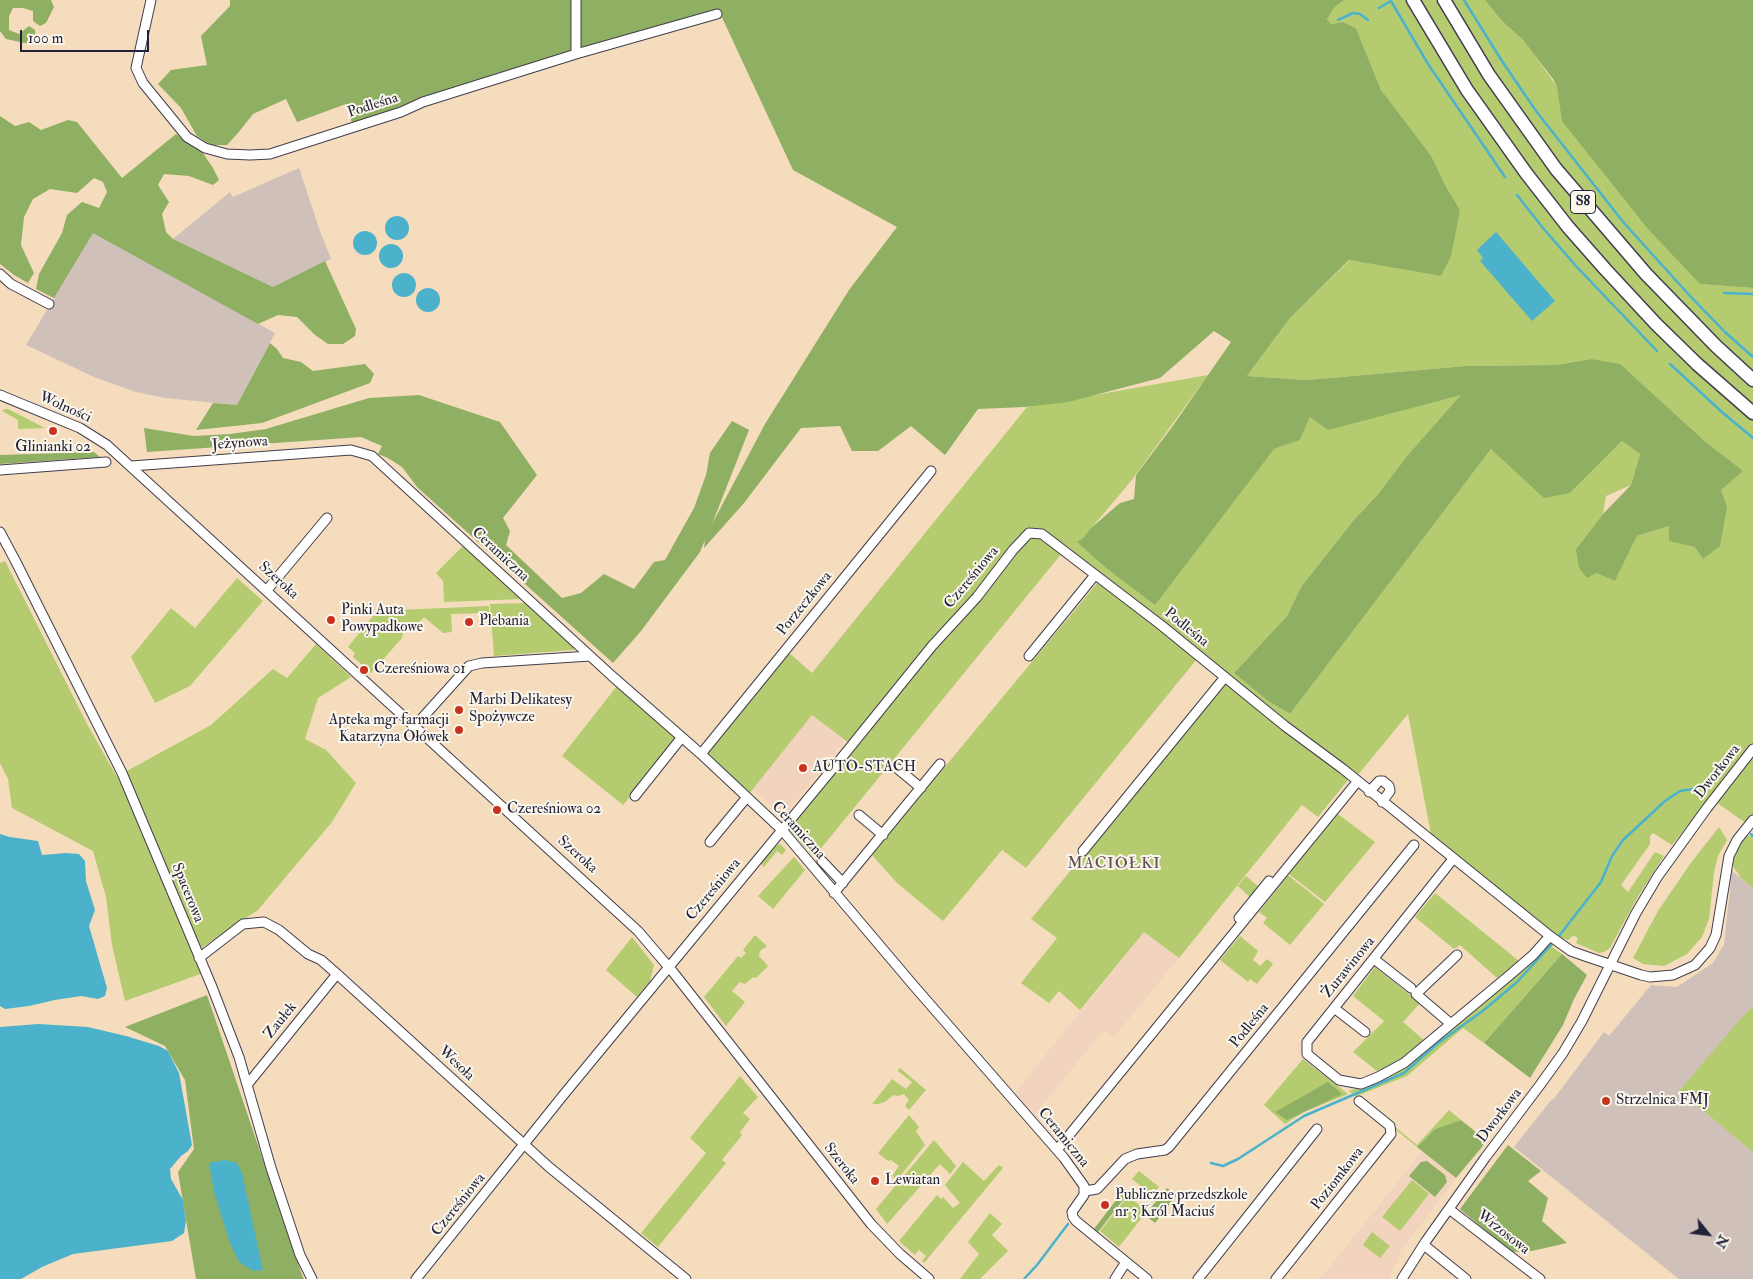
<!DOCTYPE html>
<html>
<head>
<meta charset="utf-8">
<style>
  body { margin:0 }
  #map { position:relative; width:1753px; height:1279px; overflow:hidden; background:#f4dcbd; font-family:"IM FELL Double Pica",serif }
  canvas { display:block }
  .north { position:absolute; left:1683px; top:1209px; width:50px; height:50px; -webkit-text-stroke:4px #fbf7ec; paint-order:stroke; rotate:119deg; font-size:14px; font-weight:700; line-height:20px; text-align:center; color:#22223b }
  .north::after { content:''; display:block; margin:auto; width:18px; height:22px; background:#22223b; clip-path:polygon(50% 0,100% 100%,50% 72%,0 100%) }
  .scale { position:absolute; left:20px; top:30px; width:129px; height:22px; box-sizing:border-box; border:2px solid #22223b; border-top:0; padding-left:6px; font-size:15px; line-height:18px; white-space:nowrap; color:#22223b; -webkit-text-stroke:4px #fbf7ec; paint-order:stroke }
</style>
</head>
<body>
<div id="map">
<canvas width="1753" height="1279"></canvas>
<div class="north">N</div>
<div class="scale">100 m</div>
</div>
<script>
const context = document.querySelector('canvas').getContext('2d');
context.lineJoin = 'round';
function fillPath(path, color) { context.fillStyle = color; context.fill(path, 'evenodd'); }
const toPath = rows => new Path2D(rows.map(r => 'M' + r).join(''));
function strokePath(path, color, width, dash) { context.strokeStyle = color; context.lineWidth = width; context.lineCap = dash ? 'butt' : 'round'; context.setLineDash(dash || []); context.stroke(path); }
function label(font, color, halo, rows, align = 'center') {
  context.font = font + ' "IM FELL Double Pica",serif'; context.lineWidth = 4; context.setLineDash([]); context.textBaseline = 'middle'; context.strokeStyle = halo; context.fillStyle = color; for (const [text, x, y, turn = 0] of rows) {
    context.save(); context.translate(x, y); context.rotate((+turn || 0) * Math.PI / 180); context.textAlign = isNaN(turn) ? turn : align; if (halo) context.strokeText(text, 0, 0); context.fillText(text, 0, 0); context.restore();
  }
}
fillPath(toPath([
  [812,715,845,740,787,812,778,812,753,789],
  [1144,932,1179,958,1114,1037,1104,1030,1034,1115,1015,1093],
  [1422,1152,1456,1178,1402,1249,1389,1279,1320,1279]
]), '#f2d4be');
fillPath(toPath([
  [299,168,320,231,331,259,273,287,173,239,230,192,233,197],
  [93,232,275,333,237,405,165,398,136,392,94,377,26,345],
  [1732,871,1753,888,1753,1009,1752,1009,1679,1091,1753,1152,1753,1279,1679,1279,1514,1147,1552,1099,1553,1100,1604,1032,1609,1036,1651,985,1677,987,1713,963,1724,944]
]), '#cfc0ba');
fillPath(toPath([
  [1344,0,1485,0,1501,20,1523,40,1536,57,1557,87,1560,101,1700,284,1753,288,1753,828,1710,798,1672,845,1653,833,1650,836,1650,844,1621,885,1628,892,1655,852,1664,856,1637,898,1610,948,1604,952,1599,953,1576,943,1578,939,1575,936,1573,936,1568,940,1560,937,1552,947,1562,954,1484,1043,1463,1028,1407,1076,1357,1096,1417,1145,1449,1110,1461,1120,1435,1129,1417,1147,1349,1091,1394,1073,1527,965,1548,932,1431,834,1408,714,1357,776,1348,780,1318,817,1302,805,1179,958,1144,932,1080,1010,1059,991,1049,1003,1021,983,1057,938,1031,919,1225,681,1197,659,1026,868,1002,850,943,921,897,883,872,855,1098,582,1062,553,814,857,787,828,854,747,812,715,749,794,727,774,707,751,788,652,812,673,1027,407,1208,375,1131,481,1083,538,1077,542,1274,449,1300,440,1310,417,1462,395,1407,456,1379,493,1353,521,1301,587,1287,616,1234,673,1268,701,1290,714,1491,449,1570,493,1622,441,1640,454,1631,485,1606,496,1603,514,1576,549,1596,573,1615,581,1637,536,1669,526,1670,540,1695,547,1727,506,1721,490,1742,471,1707,443,1634,377,1591,359,1556,365,1466,366,1307,380,1247,376,1290,318,1350,260,1441,276,1460,210,1381,90,1356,28,1343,22,1331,24,1327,19,1334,8],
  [5,409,8,409,45,428,18,429,18,420,2,411],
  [464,545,523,599,444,602,443,581,436,573],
  [5,561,87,724,131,802,203,973,125,1001,112,945,106,897,93,851,12,808,8,779,0,763,0,563],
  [237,578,263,601,190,686,155,703,131,657,171,608,195,628],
  [526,603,575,645,573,650,494,656,490,604],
  [489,606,489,613,451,614,452,632,443,633,424,617,412,629,406,630,403,632,402,638,371,673,353,657,355,653,348,647,377,611],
  [316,644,351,677,318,698,305,739,326,750,356,783,332,822,258,910,201,948,193,934,125,772,211,725,273,669,287,678],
  [617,686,677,740,623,805,562,756],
  [1338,814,1375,842,1325,902,1289,874],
  [1719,827,1727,840,1718,856,1714,872,1709,919,1702,937,1687,954,1664,966,1643,964,1633,958,1658,911,1690,864],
  [1753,835,1753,888,1741,878,1731,863,1745,836],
  [780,844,786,850,782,855,777,851,764,867,760,863,775,846],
  [794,857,805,870,773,909,758,896],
  [1288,875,1324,904,1290,945,1263,923,1267,918,1259,912],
  [1246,876,1259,887,1250,897,1238,886],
  [1435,893,1519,961,1497,978,1460,945,1454,949,1415,917],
  [755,935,767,946,760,951,759,956,768,966,756,978,753,977,745,984,740,982,732,991,745,1002,726,1026,704,997,738,956,741,958,746,953,743,950],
  [1240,936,1258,951,1253,960,1260,966,1267,959,1273,964,1257,984,1250,979,1248,982,1220,960],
  [632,937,654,965,650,981,637,997,606,970],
  [1375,967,1420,1003,1403,1022,1425,1041,1391,1066,1377,1071,1353,1052,1384,1021,1353,996],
  [1752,1008,1753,1009,1753,1152,1679,1091,1743,1016],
  [1303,1059,1348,1094,1304,1112,1285,1124,1264,1105],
  [900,1068,926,1090,909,1110,905,1106,909,1100,904,1094,898,1096,893,1095,885,1102,878,1104,872,1104,892,1079,906,1089,912,1082,898,1071],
  [740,1076,758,1097,743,1113,750,1119,740,1132,742,1135,722,1160,726,1163,658,1247,641,1233,706,1153,690,1138],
  [909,1115,919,1127,916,1131,925,1145,897,1180,892,1176,899,1166,891,1160,888,1161,878,1153],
  [934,1140,956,1166,950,1174,940,1164,887,1224,876,1209],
  [963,1162,984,1181,999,1165,1003,1168,924,1263,922,1261,926,1256,919,1250,915,1255,899,1241,937,1195,941,1199,943,1197,953,1208,960,1203,945,1185],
  [1139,1171,1159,1187,1152,1195,1132,1179],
  [1412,1180,1429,1194,1400,1231,1382,1217],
  [1128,1196,1147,1211,1119,1247,1100,1231],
  [990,1213,1002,1224,992,1235,1008,1251,980,1279,960,1279,979,1254,968,1242],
  [1372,1232,1390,1246,1380,1258,1363,1245]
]), '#b4cb70');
fillPath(toPath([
  [0,0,51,0,54,7,46,23,40,26,33,21,33,11,23,8,13,8,9,16,9,30,19,34,29,26,35,30,36,42,29,44,6,39,0,31],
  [230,0,1344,0,1334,8,1327,19,1331,24,1343,22,1356,28,1381,90,1431,156,1446,187,1460,210,1451,256,1441,276,1349,260,1290,318,1247,376,1307,380,1466,366,1556,365,1591,359,1620,364,1707,443,1743,471,1721,490,1727,506,1720,546,1703,559,1695,547,1669,541,1669,526,1637,536,1615,581,1596,573,1587,578,1579,568,1576,549,1603,514,1631,485,1640,454,1622,441,1570,493,1544,498,1491,449,1290,714,1268,701,1234,673,1287,616,1301,587,1353,521,1379,493,1407,456,1461,395,1328,430,1310,417,1300,440,1274,449,1155,605,1105,567,1077,542,1083,538,1091,528,1120,503,1134,499,1136,475,1172,427,1231,342,1214,331,1160,378,1068,402,1025,407,978,409,945,455,911,426,878,451,852,451,840,426,801,428,744,503,704,548,705,540,700,552,641,631,613,663,418,488,402,467,388,458,378,454,382,446,361,437,147,452,144,428,194,436,230,434,266,429,369,398,419,395,500,422,537,475,503,518,510,531,506,545,562,598,581,593,604,574,634,589,654,562,665,560,694,508,706,475,710,453,732,421,749,430,712,524,765,424,849,290,897,227,793,170,719,11,553,58,352,123,346,104,297,122,286,99,253,114,238,133,227,145,211,145,197,136,181,108,158,84,171,70,207,65,201,36,230,6],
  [1485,0,1753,0,1753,288,1700,284,1648,229,1562,121,1557,87,1553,79,1523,40,1501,20],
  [0,116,15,126,29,122,41,130,68,120,77,122,122,178,176,134,203,153,213,168,219,180,213,185,189,176,164,174,158,185,169,202,162,214,166,232,173,239,273,287,325,261,356,329,355,336,343,344,328,344,315,335,297,317,278,315,258,324,93,233,54,298,36,289,39,274,62,233,67,215,82,202,99,208,107,192,103,182,94,178,77,193,50,189,33,199,24,217,21,245,34,273,28,283,14,275,0,264],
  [270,343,277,349,283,358,301,362,313,371,365,364,374,374,370,383,262,423,196,430,213,403,237,405],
  [94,452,100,457,0,464,0,455],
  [1562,954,1587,975,1574,999,1563,1025,1530,1078,1484,1043],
  [207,995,302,1275,304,1279,196,1279,178,1172,194,1149,185,1080,165,1046,125,1027],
  [1328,1082,1342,1094,1287,1120,1275,1112],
  [1461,1120,1487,1141,1456,1178,1417,1147,1435,1129],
  [1508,1145,1541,1171,1528,1181,1548,1198,1542,1221,1567,1243,1532,1251,1511,1252,1460,1209],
  [1427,1161,1445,1175,1447,1182,1435,1197,1409,1176,1421,1162],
  [1167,1188,1177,1195,1155,1223,1145,1215],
  [1123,1191,1127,1195,1098,1232,1094,1229]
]), '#8faf62');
fillPath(toPath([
  '385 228a12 12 0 1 1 24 0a12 12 0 1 1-24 0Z',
  '353 243a12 12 0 1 1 24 0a12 12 0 1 1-24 0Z',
  [1496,232,1555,301,1532,321,1480,261,1483,258,1477,250],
  '379 256a12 12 0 1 1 24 0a12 12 0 1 1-24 0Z',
  '392 285a12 12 0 1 1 24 0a12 12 0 1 1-24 0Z',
  '416 300a12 12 0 1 1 24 0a12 12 0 1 1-24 0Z',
  [0,834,10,837,38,841,42,855,66,853,79,854,85,861,86,881,95,910,89,926,107,988,105,996,98,999,81,996,55,1000,29,1006,5,1009,0,1006],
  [38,1024,88,1027,126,1036,159,1046,168,1051,179,1073,192,1145,188,1151,181,1156,170,1169,171,1179,183,1200,186,1221,184,1233,172,1241,73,1254,42,1267,21,1279,0,1279,0,1027],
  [225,1160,237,1163,242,1173,263,1270,254,1271,239,1262,230,1243,214,1192,209,1163]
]), '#4cb2cb');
strokePath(toPath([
  [1464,0,1502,61,1536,111,1624,223,1691,297,1725,332,1753,357],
  [1379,8,1391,1,1428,64,1505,177],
  [1338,20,1353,13,1360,14,1368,20],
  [1517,195,1543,228,1576,266,1657,351],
  [1724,293,1753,294],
  [1670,364,1723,413,1753,438],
  [1751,834,1753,836],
  [1559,936,1601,882,1612,856,1623,840,1665,801,1680,791,1693,789,1701,794],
  [1211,1163,1223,1166,1238,1159,1304,1116,1404,1073,1437,1044,1484,1010,1517,982,1551,945],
  [1024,1279,1037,1265,1068,1224]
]), '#4cb2cb', 2.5);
const minor = toPath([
  [151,0,136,68,143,83,187,137,205,148,227,154,250,155,270,154,401,112,423,102,576,54,717,14],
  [576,0,576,54],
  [0,274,11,284,49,304],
  [0,395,80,428,107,445,638,931,673,972,871,1224,900,1254,929,1279],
  [131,466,351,450,372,456,612,676,701,754,782,830,914,986,1064,1158,1084,1186,1084,1195,1072,1212,1073,1217,1076,1221,1147,1279],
  [0,470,106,462],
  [0,532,15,560,122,773,212,987,239,1057,271,1168,300,1255,312,1279],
  [267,590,327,518],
  [1029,656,1095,575],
  [415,726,469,666,482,663,590,656],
  [701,754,931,471],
  [898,769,921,788],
  [1369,792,1379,781,1383,781,1389,786,1390,791,1382,802],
  [635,796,682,737],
  [859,815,883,835],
  [710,842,747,797],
  [1083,851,1225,677],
  [1453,859,1307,1042,1307,1054,1339,1080,1361,1084,1378,1077,1404,1063,1511,974,1533,955,1550,936],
  [822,861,843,883],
  [834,893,940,764],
  [1239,918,1269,881],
  [199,958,243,924,264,922,279,930,308,954,321,960,337,974,549,1167,686,1279],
  [1374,959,1411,988],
  [1334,1008,1365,1032],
  [1451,1024,1416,994,1457,955],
  [247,1085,337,974],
  [1057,1150,1357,782],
  [1085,1191,1097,1189,1125,1159,1137,1154,1165,1150,1169,1147,1414,845],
  [1449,1209,1540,1279],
  [1424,1245,1466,1279],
  [416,1279,565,1093,839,761,932,646,977,597,1013,550,1029,533,1042,534,1161,625,1285,726,1343,769,1550,936,1571,951,1582,955,1641,975,1650,977,1673,975,1695,965,1710,948,1716,935,1729,856,1737,840,1753,820],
  [1115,1279,1126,1262],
  [1198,1279,1317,1129],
  [1276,1279,1391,1134,1390,1126,1359,1101],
  [1402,1279,1426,1241,1485,1158,1540,1085,1563,1053,1582,1021,1636,913,1658,876,1707,808,1753,749]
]);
const highway = toPath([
  [1413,0,1467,90,1526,173,1568,227,1605,269,1656,324,1697,364,1753,413],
  [1444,0,1489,75,1556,169,1646,274,1716,346,1753,380]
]);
strokePath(minor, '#423e4e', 11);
strokePath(highway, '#423e4e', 15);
strokePath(minor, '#fff', 9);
strokePath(highway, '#fff', 12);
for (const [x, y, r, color] of [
  [53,431,5,"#c8321e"],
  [331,620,5,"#c8321e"],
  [469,622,5,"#c8321e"],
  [364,670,5,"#c8321e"],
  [459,710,5,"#c8321e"],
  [459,730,5,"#c8321e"],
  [803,768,5,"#c8321e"],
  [497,810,5,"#c8321e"],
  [1606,1101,5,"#c8321e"],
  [875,1181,5,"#c8321e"],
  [1105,1205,5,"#c8321e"]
]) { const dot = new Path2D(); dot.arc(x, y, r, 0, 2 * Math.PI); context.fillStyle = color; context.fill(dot); strokePath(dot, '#fbf7ec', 2); }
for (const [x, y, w] of [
  [1583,202,25]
]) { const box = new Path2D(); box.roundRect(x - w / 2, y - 11.5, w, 23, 4); context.fillStyle = '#fbf7ec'; context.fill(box); strokePath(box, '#22223b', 1); }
label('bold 14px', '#22223b', null, [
  ["S8",1583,202]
]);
label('15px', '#22223b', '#fbf7ec', [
  ["Podleśna",373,106,-18],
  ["Wolności",65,408,24],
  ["Jeżynowa",240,444,-4],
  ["Ceramiczna",500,555,43],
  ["Czereśniowa",972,578,-50],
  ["Szeroka",278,581,42],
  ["Porzeczkowa",805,604,-51],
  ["Podleśna",1186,628,39],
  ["Dworkowa",1718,772,-52],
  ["Ceramiczna",798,831,48],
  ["Szeroka",577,855,42],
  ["Czereśniowa",714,890,-50],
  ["Spacerowa",187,893,68],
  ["Żurawinowa",1349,968,-51],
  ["Zaułek",281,1021,-51],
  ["Podleśna",1250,1026,-51],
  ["Wesoła",456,1064,43],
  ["Dworkowa",1500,1116,-53],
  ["Ceramiczna",1063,1138,51],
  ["Szeroka",841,1164,52],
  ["Poziomkowa",1338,1179,-52],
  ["Czereśniowa",459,1205,-51],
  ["Wrzosowa",1503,1233,38]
]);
label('15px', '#22223b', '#fbf7ec', [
  ["Glinianki 02",53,448,"center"],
  ["Pinki Auta",341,611],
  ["Powypadkowe",341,628],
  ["Plebania",479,622],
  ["Czereśniowa 01",374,670],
  ["Marbi Delikatesy",469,701],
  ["Spożywcze",469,718],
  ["Apteka mgr farmacji",449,721,"right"],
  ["Katarzyna Ołówek",449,738,"right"],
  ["AUTO-STACH",813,768],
  ["Czereśniowa 02",507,810],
  ["Strzelnica FMJ",1616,1101],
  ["Lewiatan",885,1181],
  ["Publiczne przedszkole",1115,1196],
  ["nr 3 Król Maciuś",1115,1213]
], 'left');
context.letterSpacing = '1px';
label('16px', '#5f4d53', '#fbf7ec', [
  ["MACIOŁKI",1114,865]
]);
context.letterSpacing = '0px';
</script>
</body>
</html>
